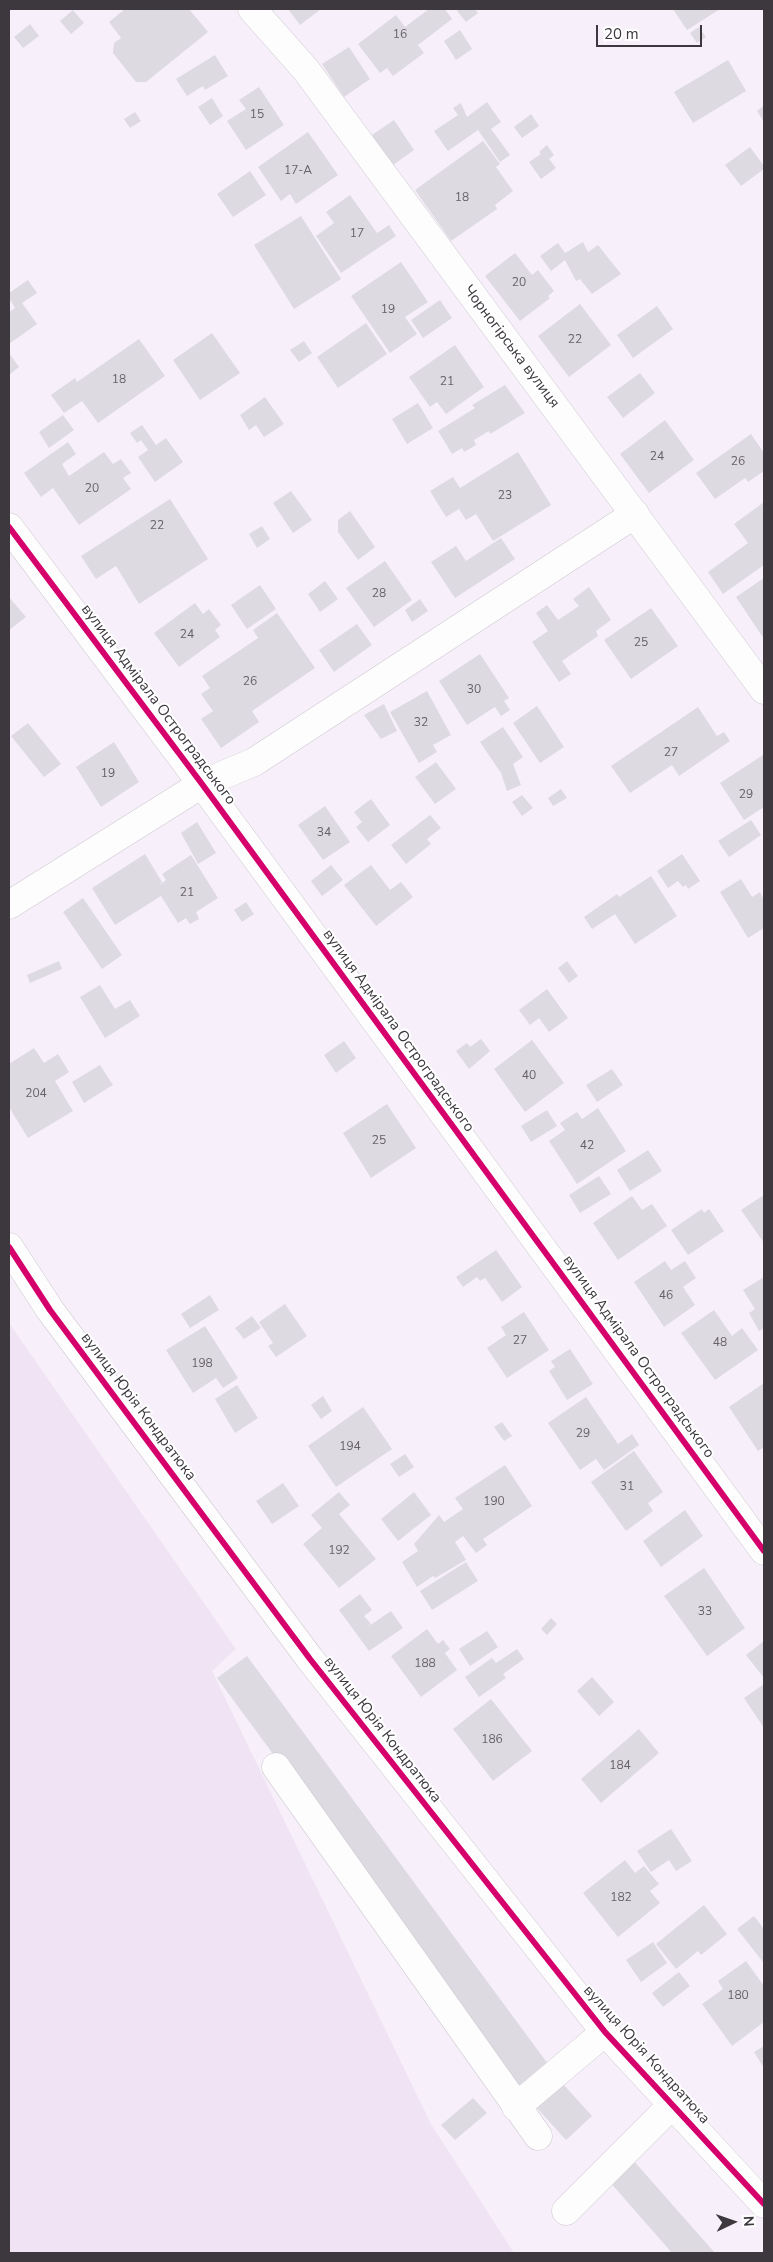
<!DOCTYPE html>
<html>
<head>
<meta charset="utf-8">
<style>
  body { margin:0 }
  #map { position:relative; width:773px; height:2262px; overflow:hidden; background:#f7f0fa; font-family:"Nunito Sans",sans-serif }
  canvas { display:block }
  .frame { position:absolute; inset:0; border:10px solid #3c383e; pointer-events:none }
  .north { position:absolute; left:708px; top:2197px; width:50px; height:50px; -webkit-text-stroke:4px #fff; paint-order:stroke; rotate:87deg; font-size:14px; font-weight:700; line-height:20px; text-align:center; color:#3c383e }
  .north::after { content:''; display:block; margin:auto; width:18px; height:22px; background:#3c383e; clip-path:polygon(50% 0,100% 100%,50% 72%,0 100%) }
  .scale { position:absolute; left:596px; top:25px; width:106px; height:22px; box-sizing:border-box; border:2px solid #3c383e; border-top:0; padding-left:6px; font-size:15px; line-height:18px; white-space:nowrap; color:#3c383e; -webkit-text-stroke:4px #fff; paint-order:stroke }
</style>
</head>
<body>
<div id="map">
<canvas width="773" height="2262"></canvas>
<div class="frame"></div>
<div class="north">N</div>
<div class="scale">20 m</div>
</div>
<script>
const context = document.querySelector('canvas').getContext('2d');
context.lineJoin = 'round';
function fillPath(path, color) { context.fillStyle = color; context.fill(path, 'evenodd'); }
const toPath = rows => new Path2D(rows.map(r => 'M' + r).join(''));
function strokePath(path, color, width, dash) { context.strokeStyle = color; context.lineWidth = width; context.lineCap = dash ? 'butt' : 'round'; context.setLineDash(dash || []); context.stroke(path); }
function label(font, color, halo, rows, align = 'center') {
  context.font = font + ' "Nunito Sans",sans-serif'; context.lineWidth = 4; context.setLineDash([]); context.textBaseline = 'middle'; context.strokeStyle = halo; context.fillStyle = color; for (const [text, x, y, turn = 0] of rows) {
    context.save(); context.translate(x, y); context.rotate((+turn || 0) * Math.PI / 180); context.textAlign = isNaN(turn) ? turn : align; if (halo) context.strokeText(text, 0, 0); context.fillText(text, 0, 0); context.restore();
  }
}
fillPath(toPath([
  [9,1323,236,1649,212,1671,431,2124,514,2253,9,2253]
]), '#f0e4f4');
fillPath(toPath([
  [125,9,189,9,208,32,146,82,136,82,113,53,114,43,121,38,109,22],
  [288,9,321,9,300,25],
  [429,9,445,9,452,19,418,45,424,53,393,76,387,68,380,73,358,44,396,15,405,27],
  [459,9,475,9,478,13,466,22,457,11],
  [673,9,720,9,687,30],
  [73,10,84,23,71,34,60,21],
  [30,24,39,36,23,48,14,37],
  [699,27,706,37,697,43,690,33],
  [460,30,472,49,456,60,444,41],
  [349,47,370,79,344,97,322,64],
  [215,55,228,76,205,90,203,86,187,96,176,79],
  [728,60,746,91,693,123,674,92],
  [259,87,284,125,246,150,227,121,246,109,239,100],
  [212,98,223,116,210,125,198,107],
  [487,102,501,122,491,129,510,155,500,162,478,130,448,151,434,131,458,115,453,108,461,103,467,117],
  [764,105,764,122,757,111],
  [135,112,141,121,130,128,124,119],
  [531,114,539,126,522,138,514,127],
  [394,120,414,150,393,165,372,135],
  [308,132,338,175,296,204,290,194,281,201,258,167],
  [483,141,500,164,496,167,513,191,495,205,497,209,451,241,415,190],
  [547,145,554,155,549,159,556,168,541,179,529,162,541,154,539,152],
  [750,147,764,166,764,169,741,186,725,165],
  [250,171,266,195,233,217,217,194],
  [350,195,377,233,389,225,396,236,341,273,316,236,334,223,326,212],
  [301,216,341,279,294,309,254,245],
  [583,242,588,252,598,245,621,274,592,294,580,279,576,281,565,260,551,271,540,256,558,243,565,253],
  [515,253,532,275,538,270,554,291,548,296,550,298,520,321,485,276],
  [401,262,428,302,405,317,417,334,390,353,351,296],
  [28,280,37,293,22,303,37,324,9,344,9,312,15,308,9,298,9,293],
  [440,300,452,318,423,338,411,320],
  [580,304,611,345,569,377,538,336],
  [657,306,673,329,633,358,617,335],
  [366,323,387,354,338,388,317,357],
  [212,333,240,373,200,400,173,360],
  [139,339,165,376,98,423,82,401,64,413,51,395,75,378,77,382],
  [304,341,312,353,299,362,290,350],
  [455,345,484,387,446,414,437,402,430,407,409,377],
  [9,353,19,367,9,375],
  [640,373,655,393,623,418,607,397],
  [505,385,525,413,490,434,489,431,474,440,476,445,464,452,462,448,452,454,438,431,475,408,472,405],
  [265,397,284,424,264,437,256,425,249,430,240,415],
  [418,403,433,428,407,444,392,419],
  [63,415,74,430,49,448,39,432],
  [665,420,694,460,649,493,620,454],
  [142,425,156,445,166,438,183,462,155,482,138,457,148,450,141,440,137,443,130,433],
  [751,434,764,453,764,471,748,482,745,478,715,499,696,473],
  [68,442,76,454,62,464,69,476,104,452,113,464,121,459,131,473,123,478,131,489,79,525,53,488,41,497,24,473],
  [518,452,551,505,493,541,476,514,466,520,459,509,446,517,430,491,453,477,460,488],
  [291,491,312,520,293,533,273,503],
  [170,499,208,559,139,604,116,566,96,579,81,556],
  [764,502,764,565,723,594,708,572,748,543,734,524],
  [350,511,375,547,358,560,338,532,338,520],
  [262,526,270,539,257,548,249,534],
  [501,538,515,559,455,598,431,562,456,546,466,561],
  [385,561,412,600,374,627,346,588],
  [764,578,764,639,736,597],
  [325,581,338,599,320,612,308,594],
  [260,585,276,609,247,629,231,605],
  [589,587,611,620,596,631,598,636,562,661,571,674,559,682,532,642,548,631,536,613,547,605,558,620,579,606,573,599],
  [9,597,26,617,9,630],
  [420,599,428,611,412,622,405,610],
  [195,603,203,614,209,609,221,625,215,630,220,637,179,667,154,633],
  [651,608,678,646,631,679,604,640],
  [277,613,315,668,252,711,259,722,221,748,201,719,213,711,201,694,210,688,202,676,258,638,253,630],
  [357,624,372,645,334,672,319,650],
  [480,654,509,698,504,701,510,710,501,716,495,707,467,725,439,681],
  [427,691,451,735,433,745,437,752,419,763,390,712],
  [384,704,397,731,381,739,364,715],
  [537,706,564,747,540,763,513,723],
  [698,707,717,736,724,732,730,741,679,776,672,765,630,793,611,766],
  [28,723,61,764,44,777,11,736],
  [503,727,523,757,513,764,521,785,507,791,501,773,480,742],
  [114,742,139,782,101,807,76,767],
  [763,755,764,807,744,820,720,783],
  [436,762,456,789,435,804,415,777],
  [561,789,567,798,553,806,548,798],
  [522,795,533,808,522,816,512,802],
  [371,799,390,825,368,842,356,827,362,822,354,812],
  [325,806,350,842,323,860,298,825],
  [430,815,441,828,427,839,431,844,406,864,391,845],
  [751,820,761,835,729,857,718,841],
  [197,822,216,853,198,864,181,833],
  [145,854,162,882,158,886,166,880,162,874,191,855,218,898,196,912,199,919,190,924,186,918,178,923,161,896,115,925,92,888],
  [682,854,700,881,688,889,686,885,683,887,678,881,668,888,657,871],
  [331,865,343,880,322,896,311,881],
  [371,865,390,890,401,882,413,897,376,926,344,885],
  [651,876,677,916,635,944,615,914,592,929,584,917,617,894,619,897],
  [741,879,752,897,760,892,764,900,764,928,748,938,720,892],
  [83,898,122,955,102,969,63,912],
  [246,902,254,914,242,922,234,910],
  [59,961,62,969,30,983,27,975],
  [567,961,578,976,569,983,558,968],
  [100,985,115,1009,130,1000,140,1016,105,1038,80,997],
  [547,989,568,1018,549,1032,539,1018,530,1025,519,1010],
  [481,1039,490,1051,469,1069,456,1051,467,1043,470,1047],
  [532,1040,564,1083,525,1112,494,1069],
  [344,1041,356,1058,336,1073,324,1055],
  [34,1048,44,1063,58,1054,69,1072,55,1081,73,1111,28,1138,9,1107,9,1064],
  [100,1065,113,1085,84,1103,72,1082],
  [612,1069,623,1085,597,1102,586,1085],
  [387,1104,416,1148,371,1178,343,1133],
  [598,1108,626,1151,577,1184,549,1141,565,1130,560,1123,577,1112,582,1119],
  [547,1110,557,1126,531,1142,521,1126],
  [648,1150,662,1171,630,1191,617,1170],
  [599,1176,611,1194,580,1213,569,1195],
  [764,1195,764,1243,741,1210],
  [632,1196,642,1210,652,1204,667,1226,618,1260,593,1223],
  [702,1209,704,1213,709,1209,724,1231,688,1255,671,1230],
  [496,1250,522,1287,502,1302,485,1278,480,1281,477,1277,463,1287,456,1277],
  [665,1261,671,1270,685,1261,696,1278,683,1287,695,1305,664,1327,634,1282],
  [764,1277,764,1328,759,1331,749,1313,755,1309,743,1290],
  [210,1295,219,1310,190,1328,181,1314],
  [285,1304,307,1336,276,1357,268,1346,273,1343,259,1322],
  [714,1310,732,1336,742,1328,758,1350,715,1380,681,1333],
  [524,1312,549,1350,507,1378,487,1348,506,1335,501,1327],
  [252,1316,261,1328,244,1339,235,1328],
  [205,1326,238,1378,223,1388,216,1378,193,1393,166,1350],
  [570,1349,593,1384,567,1400,549,1371,555,1367,551,1361],
  [764,1383,764,1447,758,1451,729,1407],
  [237,1385,258,1418,235,1433,215,1399],
  [323,1396,332,1411,321,1419,311,1405],
  [586,1397,618,1444,632,1434,639,1445,604,1470,596,1459,580,1470,548,1423],
  [363,1407,392,1449,336,1487,308,1446],
  [502,1422,512,1436,504,1441,494,1427],
  [634,1451,663,1492,648,1503,653,1511,626,1531,591,1482],
  [405,1454,414,1467,399,1477,390,1464],
  [505,1465,532,1506,483,1539,487,1545,476,1553,463,1536,455,1542,466,1560,435,1578,433,1576,417,1587,402,1562,418,1551,414,1544,439,1515,444,1522,463,1509,455,1498],
  [283,1483,299,1506,272,1524,256,1501],
  [339,1492,350,1505,339,1514,376,1559,339,1588,303,1544,322,1528,311,1515],
  [414,1492,431,1515,398,1541,381,1519],
  [685,1510,703,1536,661,1567,643,1541],
  [466,1562,478,1581,432,1610,420,1591],
  [704,1568,745,1628,707,1656,664,1596],
  [360,1594,372,1610,364,1616,371,1624,366,1628,391,1611,403,1628,369,1651,339,1610],
  [551,1618,557,1624,547,1635,541,1629],
  [427,1629,438,1644,443,1640,450,1649,445,1653,457,1670,421,1697,391,1656],
  [487,1631,498,1647,470,1666,459,1649],
  [764,1641,764,1678,746,1655],
  [517,1649,524,1659,503,1674,506,1678,479,1697,465,1677,492,1658,496,1663],
  [247,1656,548,2064,518,2086,217,1678],
  [592,1677,614,1702,599,1716,577,1691],
  [764,1684,764,1728,744,1698],
  [491,1699,532,1751,493,1781,453,1729],
  [639,1729,659,1753,601,1803,581,1779],
  [671,1829,692,1861,676,1871,669,1860,651,1872,637,1851],
  [625,1860,635,1873,644,1866,659,1884,650,1891,660,1903,618,1937,583,1893],
  [704,1905,727,1934,701,1955,698,1951,676,1969,656,1944],
  [754,1916,764,1929,763,1962,737,1929],
  [653,1942,667,1963,641,1982,626,1960],
  [746,1961,764,1986,764,2022,732,2046,702,2004,723,1989,718,1981],
  [679,1972,690,1986,663,2007,652,1993],
  [764,2046,764,2068,754,2052],
  [563,2084,592,2116,566,2140,537,2108],
  [473,2098,487,2113,455,2140,441,2125],
  [633,2160,715,2253,672,2253,609,2181]
]), '#dedae1');
const minor = toPath([
  [252,9,306,70,764,690],
  [9,527,202,784,764,1551],
  [9,905,202,784,254,762,635,514],
  [9,1247,50,1310,310,1659,605,2032,764,2204],
  [276,1767,538,2136],
  [516,2107,605,2032],
  [566,2211,672,2105]
]);
strokePath(minor, '#cec8d0', 29);
strokePath(minor, '#fefdfe', 28);
strokePath(toPath([
  [9,527,202,784,764,1551],
  [9,1247,50,1310,310,1659,605,2032,764,2204]
]), '#d6006c', 6);
label('12px', '#666268', null, [
  ["16",400,35],
  ["15",257,115],
  ["17-А",298,171],
  ["18",462,198],
  ["17",357,234],
  ["20",519,283],
  ["19",388,310],
  ["22",575,340],
  ["18",119,380],
  ["21",447,382],
  ["24",657,457],
  ["26",738,462],
  ["20",92,489],
  ["23",505,496],
  ["22",157,526],
  ["28",379,594],
  ["24",187,635],
  ["25",641,643],
  ["26",250,682],
  ["30",474,690],
  ["32",421,723],
  ["27",671,753],
  ["19",108,774],
  ["29",746,795],
  ["34",324,833],
  ["21",187,893],
  ["40",529,1076],
  ["204",36,1094],
  ["25",379,1141],
  ["42",587,1146],
  ["46",666,1296],
  ["27",520,1341],
  ["48",720,1343],
  ["198",202,1364],
  ["29",583,1434],
  ["194",350,1447],
  ["31",627,1487],
  ["190",494,1502],
  ["192",339,1551],
  ["33",705,1612],
  ["188",425,1664],
  ["186",492,1740],
  ["184",620,1766],
  ["182",621,1898],
  ["180",738,1996]
]);
label('15px', '#3c383e', '#fff', [
  ["Чорногірська вулиця",511,347,53],
  ["вулиця Адмірала Остроградського",158,705,53],
  ["вулиця Адмірала Остроградського",398,1031,54],
  ["вулиця Адмірала Остроградського",638,1357,54],
  ["вулиця Юрія Кондратюка",138,1407,53],
  ["вулиця Юрія Кондратюка",382,1730,52],
  ["вулиця Юрія Кондратюка",646,2055,48]
]);
</script>
</body>
</html>
